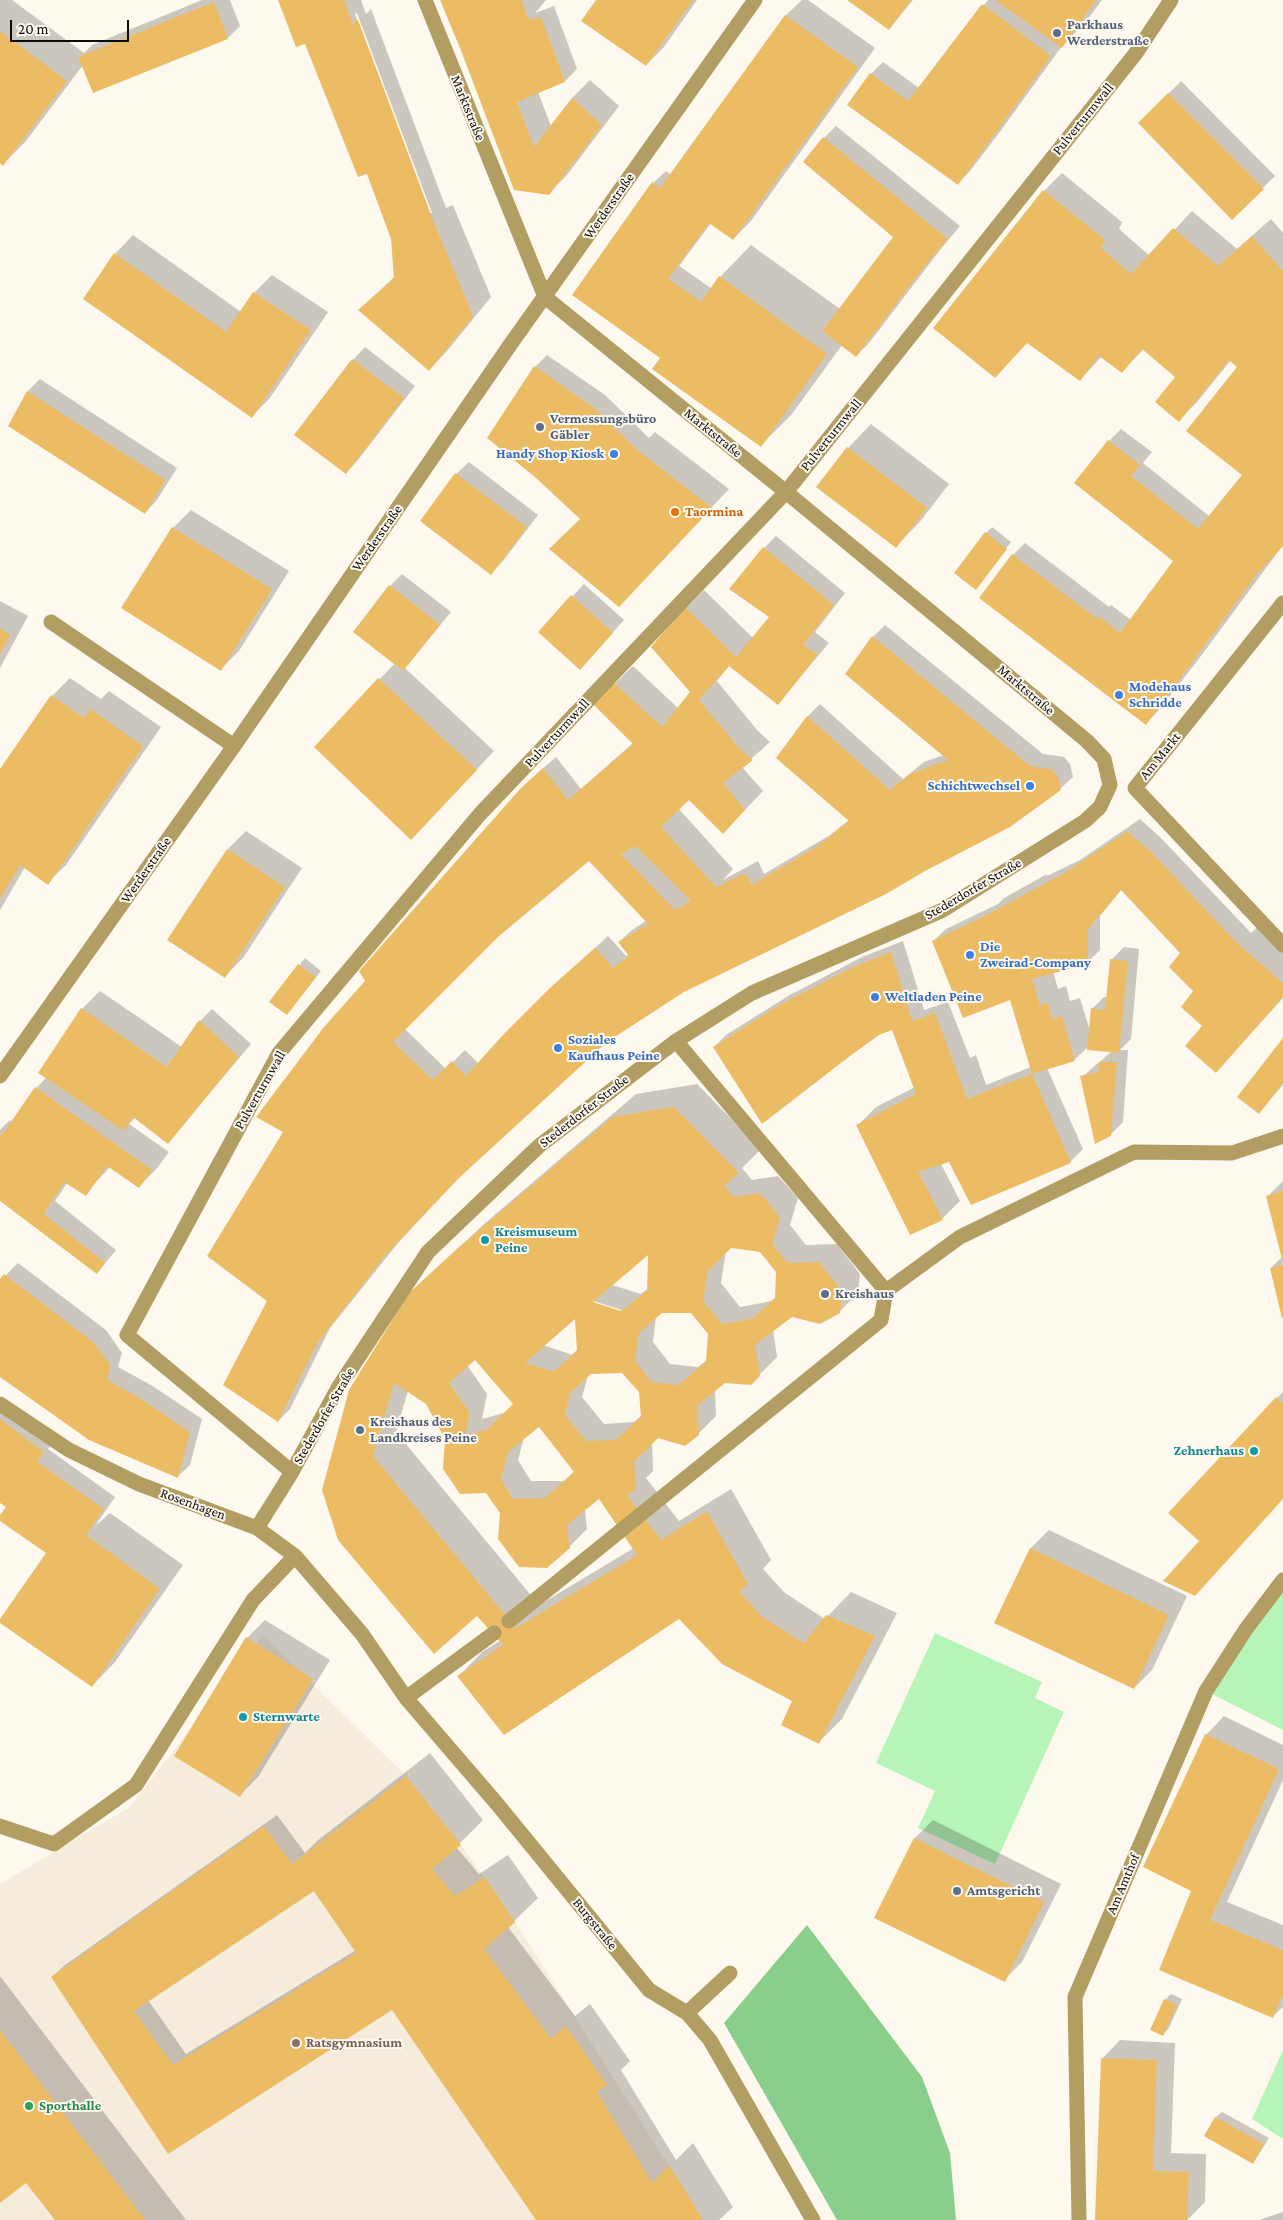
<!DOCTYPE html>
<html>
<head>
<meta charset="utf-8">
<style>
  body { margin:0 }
  #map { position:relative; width:1283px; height:2220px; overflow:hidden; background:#fef9ef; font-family:"Crimson Pro",serif }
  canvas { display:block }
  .scale { position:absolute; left:10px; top:20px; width:119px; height:22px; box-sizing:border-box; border:2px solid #0d0b08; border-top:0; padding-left:6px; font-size:15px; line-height:18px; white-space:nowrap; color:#0d0b08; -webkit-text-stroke:4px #fef9ef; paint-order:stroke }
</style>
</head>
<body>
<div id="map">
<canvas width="1283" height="2220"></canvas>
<div class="scale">20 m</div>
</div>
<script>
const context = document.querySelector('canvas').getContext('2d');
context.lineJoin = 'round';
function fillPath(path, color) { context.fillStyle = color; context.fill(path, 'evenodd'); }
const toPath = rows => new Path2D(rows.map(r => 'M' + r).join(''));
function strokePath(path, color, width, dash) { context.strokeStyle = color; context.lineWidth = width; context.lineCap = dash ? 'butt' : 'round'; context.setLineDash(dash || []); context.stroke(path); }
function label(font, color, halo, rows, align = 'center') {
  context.font = font + ' "Crimson Pro",serif'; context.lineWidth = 4; context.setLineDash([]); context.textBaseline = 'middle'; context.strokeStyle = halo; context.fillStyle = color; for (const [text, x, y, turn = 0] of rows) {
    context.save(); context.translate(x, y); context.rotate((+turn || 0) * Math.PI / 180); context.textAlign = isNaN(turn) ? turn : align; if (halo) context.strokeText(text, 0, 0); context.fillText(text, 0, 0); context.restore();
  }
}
fillPath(toPath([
  [263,1635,406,1776,461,1845,515,1922,703,2220,0,2220,0,1884,130,1807]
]), '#f6ecdc');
fillPath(toPath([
  [1283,1580,1283,1730,1206,1691],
  [935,1633,1042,1682,1035,1698,1064,1712,995,1864,918,1828,935,1791,876,1763],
  [1283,2050,1283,2139,1252,2119]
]), '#b6f5b7');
fillPath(toPath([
  [807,1925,922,2077,950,2153,956,2220,837,2220,724,2023]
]), '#89cf8b');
fillPath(toPath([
  [0,0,12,0,84,53,92,45,202,0,230,0,240,26,228,38,94,92,83,65,26,141,3,164,0,162],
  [279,0,361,0,366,14,371,9,446,208,453,205,491,297,447,351,429,370,360,310,395,276,392,239,367,172,305,42],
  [357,13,432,213,430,213,355,14],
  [441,0,546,0,535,13,554,6,577,69,565,81,538,92,551,126,572,98,590,80,619,106,567,175,549,193],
  [597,0,697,0,664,47,646,65],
  [802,0,808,0,875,48,751,221,733,239,711,223,679,266,711,288,720,277,751,245,840,309,895,237,824,138,836,126,960,226,940,250,869,343,856,356,842,345,792,414,761,445,665,354,653,183,666,171,671,175,786,15],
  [849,0,913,0,889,29],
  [988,0,1102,0,1085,23,1062,46,999,133,970,171,958,183,871,74,883,62,919,88],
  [1181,81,1275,176,1232,218,1139,123],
  [1062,173,1122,222,1119,229,1150,256,1192,211,1237,249,1271,219,1283,233,1283,545,1198,660,1158,711,1146,724,1013,555,1025,543,1109,607,1111,605,1131,620,1180,554,1173,559,1109,441,1121,429,1152,452,1143,463,1209,516,1243,475,1239,366,1231,360,1197,402,1179,420,1177,377,1144,349,1122,371,1102,356,1080,380,1044,191],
  [133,235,241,312,254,293,272,275,328,312,270,398,252,416,115,254],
  [365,347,415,386,358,460,346,473,296,434,353,360],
  [547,355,605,395,649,438,655,432,729,489,631,593,582,519,535,367],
  [40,379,177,468,157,500,145,513,9,425,28,391],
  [871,424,949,484,919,523,896,546,848,448],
  [469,462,538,515,503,561,491,573,456,474],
  [191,510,289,571,239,651,221,669,173,528],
  [992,527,1011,542,981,582,986,533],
  [776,536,845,593,815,632,829,643,778,703,730,665,717,681,757,730,770,742,742,767,763,791,741,814,689,798,679,809,733,869,723,880,758,861,764,874,830,835,849,820,777,758,808,716,820,704,903,779,924,762,944,755,873,637,885,625,1043,754,1064,757,1070,764,1073,777,1060,789,684,991,606,1041,464,1171,398,1243,330,1328,290,1409,278,1421,269,1301,285,1131,368,980,540,771,556,757,581,789,633,743,594,704,633,666,678,708,692,692,686,608,704,590,753,638,771,616,764,548],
  [589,859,646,921,632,930,619,942,629,954,626,956,608,936,565,975,479,1064,465,1050,446,1069,405,1029,498,935],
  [402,574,451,612,405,668,494,751,429,820,315,747,395,663,390,586],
  [584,584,624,620,592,656,539,632],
  [0,601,28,616,0,668],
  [70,678,101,699,109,691,161,727,66,865,47,883,25,867,0,910,0,771,52,696],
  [1140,819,1161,838,1251,933,1257,927,1283,949,1283,998,1216,1072,1194,991,1181,953,1122,889,1100,916,1100,950,1087,963,1053,971,1058,989,1066,986,1070,1001,1080,998,1090,1031,1092,1009,1104,997,1108,997,1112,959,1124,947,1139,949,1131,1039,1120,1050,1128,1050,1123,1122,1110,1135,1082,1077,1112,1051,1088,1047,1074,1060,1047,1068,1083,1149,1070,1162,950,1161,941,1164,960,1201,942,1219,858,1125,876,1107,915,1087,893,1028,714,1047,726,1035,788,996,862,957,903,941,924,1010,948,1002,970,1058,976,1055,986,1085,1031,1067,1010,998,933,941,946,929,998,904,1004,898,1047,874,1047,876,1080,860],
  [246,831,302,868,243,958,225,976,169,940,228,849],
  [305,958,321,971,287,1014,271,1002],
  [100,991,182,1047,200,1021,212,1009,251,1044,168,1143,136,1117,129,1124,169,1152,157,1168,139,1187,110,1167,85,1194,67,1183,55,1201,116,1250,97,1273,0,1199,0,1130,10,1120,12,1122,36,1088,47,1077,82,1009],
  [1283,1040,1283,1085,1259,1112],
  [697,1084,761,1149,742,1168,752,1180,778,1176,798,1198,790,1225,806,1245,837,1244,860,1274,858,1293,839,1312,791,1316,773,1330,777,1357,751,1383,724,1382,715,1389,716,1416,698,1434,657,1437,652,1443,653,1471,646,1478,679,1521,731,1489,771,1560,763,1569,785,1593,825,1619,851,1592,897,1613,842,1719,818,1743,793,1701,679,1618,459,1676,482,1652,501,1640,477,1614,339,1540,410,1294,484,1224,636,1094],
  [731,1246,760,1251,777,1271,776,1297,772,1301,740,1307,721,1283,726,1251],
  [656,1248,648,1288,641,1294,612,1285],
  [593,1301,628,1312,627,1314,593,1304],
  [582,1311,578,1350,573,1355,543,1345],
  [661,1311,692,1312,709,1334,708,1359,698,1367,670,1364,653,1342,656,1316],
  [479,1355,514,1404,507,1412,482,1419,487,1394,467,1365],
  [622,1371,641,1392,642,1415,634,1422,604,1424,582,1397,588,1375,591,1372],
  [408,1391,427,1403,447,1438,501,1513,569,1547,587,1529,585,1509,599,1497,634,1548,539,1605,396,1432],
  [539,1426,575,1471,564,1481,531,1481,518,1460,524,1437],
  [1283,1181,1283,1315,1271,1268,1283,1256,1268,1196],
  [18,1263,106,1330,122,1353,118,1367,151,1385,202,1419,190,1465,177,1477,0,1376,0,1281],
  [1283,1392,1283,1497,1195,1595,1201,1541,1277,1398],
  [0,1399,55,1440,48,1449,115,1497,95,1526,110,1513,183,1565,115,1662,92,1686,0,1622,48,1553,0,1520,7,1507,0,1502],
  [1049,1530,1187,1596,1152,1670,1134,1688,996,1622,1031,1548],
  [265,1620,330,1660,258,1777,240,1795,247,1638],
  [1224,1716,1283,1745,1283,1780,1227,1902,1283,1925,1283,2007,1273,2016,1160,1970,1193,1891,1144,1866,1206,1735],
  [430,1753,483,1820,456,1847,479,1874,508,1855,538,1898,508,1927,575,2016,590,2004,630,2061,621,2070,676,2160,693,2143,733,2207,719,2220,538,2220,393,2008,169,2153,52,1977,65,1965,277,1815,305,1853,317,1841],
  [313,1890,356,1950,186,2054,148,2000],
  [933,1820,1061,1884,1022,1962,1004,1980,876,1917,915,1838],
  [0,1976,186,2220,56,2220,27,2181,0,2201],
  [1171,1994,1182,1999,1169,2028,1163,2034,1165,2000],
  [1120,2040,1175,2043,1171,2153,1206,2154,1205,2202,1187,2220,1097,2220,1102,2059],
  [1222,2112,1269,2138,1258,2156,1252,2162,1206,2135,1216,2117],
  [1283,2212,1283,2220,1261,2220,1262,2219]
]), '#0003');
fillPath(toPath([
  [278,0,344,0,353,24,358,20,434,223,473,316,429,371,358,310,394,278,391,239,367,174,358,177,305,44,296,47],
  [440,0,521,0,529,20,541,17,565,82,517,102,534,147,572,98,602,125,549,195,514,190,460,48],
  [596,0,693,0,646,66,581,21],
  [847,0,911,0,889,30],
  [995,0,1096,0,1062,48],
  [214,2,228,39,93,93,78,57],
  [982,4,1051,56,958,185,847,105,870,73,908,101],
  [785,15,858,67,733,240,709,223,668,279,701,302,719,276,827,354,761,447,652,369,660,358,572,295,652,182,660,188],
  [0,31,67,81,3,166,0,163],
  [1168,93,1264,189,1232,220,1138,123],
  [823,137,948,239,927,263,856,357,822,331,893,237,803,162],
  [1043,190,1105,240,1101,248,1131,274,1173,228,1218,266,1252,236,1283,271,1283,546,1257,574,1146,725,979,598,1012,554,1096,618,1091,625,1098,616,1120,633,1173,561,1074,483,1108,440,1140,465,1131,476,1198,529,1242,475,1186,431,1237,367,1229,360,1179,422,1155,402,1175,377,1142,349,1122,373,1099,356,1080,381,1027,343,995,378,933,328],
  [114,253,226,332,253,292,311,330,252,418,83,299],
  [352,359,404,398,346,474,294,435],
  [534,366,593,407,636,449,712,508,619,607,549,549,580,519,536,478,487,438],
  [27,391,165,480,145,514,8,426],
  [847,447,927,508,896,548,816,487],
  [455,473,527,527,491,575,420,521],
  [172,527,272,589,221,671,121,608],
  [985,532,1007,549,976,590,954,573],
  [763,547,834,605,803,645,818,655,778,705,729,666,699,700,739,748,753,760,723,783,745,810,723,834,689,800,661,827,716,887,745,873,752,885,816,847,849,821,776,758,807,716,890,790,910,774,948,760,845,674,872,636,1030,766,1051,769,1058,777,1061,790,1010,827,925,871,886,894,684,992,607,1042,459,1178,385,1256,318,1342,278,1422,223,1385,267,1301,207,1256,283,1132,256,1117,324,1027,365,981,359,971,521,788,543,768,568,800,633,744,593,704,614,683,662,727,690,692,651,647,685,607,736,657,769,617,729,589],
  [635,846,691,901,675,910,621,854],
  [589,861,648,924,618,942,629,956,613,968,595,948,551,987,502,1036,466,1076,452,1061,433,1080,393,1042,499,936],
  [389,585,440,625,403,671,353,632],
  [571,595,613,633,580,670,538,632],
  [0,629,10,635,0,654],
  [378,678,477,770,411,840,314,747],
  [51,695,84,718,90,709,143,746,48,885,20,865,0,899,0,769],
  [1127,831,1149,850,1238,944,1283,983,1283,997,1216,1073,1185,1046,1202,1026,1181,1007,1193,991,1169,967,1180,953,1121,890,1088,929,1088,964,1032,979,1040,1006,1048,1003,1052,1019,1062,1016,1075,1061,1032,1074,1071,1163,971,1205,949,1162,918,1172,943,1220,910,1235,856,1125,916,1094,892,1030,879,1035,850,1056,762,1124,713,1047,774,1008,849,969,891,952,912,1021,935,1013,967,1099,1032,1074,1010,1000,963,1018,932,941,985,916,1066,872],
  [227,849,285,887,225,978,167,940],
  [1110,959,1128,961,1119,1053,1087,1050,1091,1008,1105,1010],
  [298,964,316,977,287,1015,269,1002],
  [81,1008,167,1067,199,1020,239,1057,168,1144,133,1117,124,1131,38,1073],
  [1283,1038,1283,1083,1259,1114,1237,1097],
  [1099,1062,1117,1062,1111,1136,1095,1144,1080,1076,1098,1072],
  [35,1087,152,1170,139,1188,107,1166,86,1196,64,1182,44,1214,105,1263,97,1274,0,1201,0,1134,2,1135],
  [674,1107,739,1173,724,1186,734,1197,760,1193,780,1217,772,1244,788,1263,819,1262,843,1292,840,1313,820,1324,792,1317,755,1345,760,1376,751,1385,725,1383,697,1406,699,1435,685,1446,658,1438,634,1462,636,1490,627,1495,661,1540,707,1511,748,1584,740,1592,761,1616,804,1643,826,1615,875,1636,819,1744,781,1725,792,1701,722,1664,679,1619,504,1735,457,1676,503,1645,477,1616,434,1654,338,1540,322,1490,349,1390,409,1293,459,1247,612,1117],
  [731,1248,760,1252,776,1272,775,1298,752,1319,722,1324,703,1301,708,1271],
  [648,1255,647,1291,621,1311,593,1302],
  [662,1313,691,1313,708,1334,706,1361,679,1385,651,1382,635,1360,639,1333],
  [575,1319,577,1350,554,1372,525,1363],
  [475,1360,513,1404,487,1429,465,1436,470,1413,449,1383],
  [622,1373,639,1392,641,1417,615,1440,586,1441,565,1415,570,1393,591,1374],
  [394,1383,426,1404,445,1439,443,1469,460,1494,486,1493,500,1513,498,1539,519,1567,547,1568,570,1548,567,1525,599,1499,637,1555,516,1628,373,1456],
  [539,1427,574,1472,545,1498,513,1499,501,1479,508,1452],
  [1283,1191,1283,1259,1282,1259,1266,1196],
  [1283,1265,1283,1318,1282,1318,1270,1268],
  [4,1274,93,1342,111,1365,107,1380,138,1397,190,1432,178,1478,89,1440,0,1377,0,1279],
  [1276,1397,1283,1403,1283,1499,1195,1596,1163,1581,1199,1541,1168,1513],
  [0,1419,44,1452,37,1462,104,1509,86,1535,160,1589,92,1687,0,1623,0,1619,46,1553,0,1521,0,1515,6,1507,0,1503],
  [1030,1548,1169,1615,1134,1689,994,1623],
  [246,1637,313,1679,240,1797,174,1756],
  [1205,1734,1279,1769,1210,1920,1283,1950,1283,1995,1273,2018,1159,1970,1191,1891,1143,1867],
  [406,1776,461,1845,432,1869,455,1896,485,1877,515,1922,484,1949,551,2039,566,2026,607,2085,597,2092,652,2183,669,2165,703,2220,536,2220,392,2010,168,2154,51,1977,264,1826,292,1864],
  [314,1891,356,1953,173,2065,134,2011],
  [914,1838,1044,1902,1005,1982,874,1918],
  [1164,1999,1177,2005,1163,2036,1150,2030],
  [0,2030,145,2220,55,2220,26,2183,0,2203],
  [1101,2058,1157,2060,1153,2171,1189,2172,1187,2220,1095,2220],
  [1215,2117,1264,2144,1253,2164,1204,2136]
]), '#ecbc65');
strokePath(toPath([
  [1283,603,1135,788,1283,945],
  [51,622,234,746],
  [676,1041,886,1291],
  [0,1076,234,746,510,345,755,0],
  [0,1404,69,1450,139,1484,257,1528,295,1556,362,1634,406,1698,498,1805,649,1990,687,2013,710,2040,813,2220],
  [292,1472,127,1335,279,1053,480,814,786,492,1136,53,1171,0],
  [257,1528,292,1472,338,1388,428,1252,539,1146,676,1041,752,993,943,910,1085,821,1100,807,1110,785,1104,759,1087,741,786,492,545,297,425,0],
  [509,1621,881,1320,886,1291,960,1237,1134,1152,1232,1153,1283,1136],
  [406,1698,494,1633],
  [0,1826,54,1844,136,1785,253,1600,295,1556],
  [687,2013,730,1973],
  [1079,2220,1075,1997,1206,1691,1246,1629,1283,1580]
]), '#b29d63', 15);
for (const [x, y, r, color] of [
  [1057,33,5,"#5c6f8a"],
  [540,427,5,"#5c6f8a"],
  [614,454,5,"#3f7fe0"],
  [675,512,5,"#e8710a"],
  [1119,695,5,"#3f7fe0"],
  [1030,786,5,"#3f7fe0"],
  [970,955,5,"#3f7fe0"],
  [875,997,5,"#3f7fe0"],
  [558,1048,5,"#3f7fe0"],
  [485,1240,5,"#0f9aa8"],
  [825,1294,5,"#5c6f8a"],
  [360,1430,5,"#5c6f8a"],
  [1254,1451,5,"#0f9aa8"],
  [243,1717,5,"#0f9aa8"],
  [957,1891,5,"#5c6f8a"],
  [296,2043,5,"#8d6e63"],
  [29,2106,5,"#2e9e5b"]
]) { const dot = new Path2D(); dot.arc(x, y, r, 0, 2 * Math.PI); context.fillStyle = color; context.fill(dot); strokePath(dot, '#fef9ef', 2); }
label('bold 14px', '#4e5e75', '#fef9ef', [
  ["Parkhaus",1067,25],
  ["Werderstraße",1067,41],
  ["Vermessungsbüro",550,419],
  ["Gäbler",550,435],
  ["Kreishaus",835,1294],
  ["Kreishaus des",370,1422],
  ["Landkreises Peine",370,1438],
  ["Amtsgericht",967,1891]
], 'left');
label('14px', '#0d0b08', '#fef9ef', [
  ["Marktstraße",468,108,68],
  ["Pulverturmwall",1083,119,-51],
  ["Werderstraße",609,206,-55],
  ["Marktstraße",713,433,39],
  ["Pulverturmwall",831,435,-51],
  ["Werderstraße",377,538,-55],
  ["Marktstraße",1026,690,40],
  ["Pulverturmwall",557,733,-47],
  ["Am Markt",1160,756,-51],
  ["Werderstraße",146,870,-55],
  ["Stederdorfer Straße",973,889,-30],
  ["Pulverturmwall",260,1090,-60],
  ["Stederdorfer Straße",584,1111,-38],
  ["Stederdorfer Straße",324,1416,-60],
  ["Rosenhagen",193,1504,20],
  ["Am Amthof",1123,1884,-67],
  ["Burgstraße",595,1924,51]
]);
label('bold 14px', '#366cbe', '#fef9ef', [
  ["Handy Shop Kiosk",604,454,"right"],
  ["Modehaus",1129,687],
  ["Schridde",1129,703],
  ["Schichtwechsel",1020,786,"right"],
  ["Die",980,947],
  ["Zweirad-Company",980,963],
  ["Weltladen Peine",885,997],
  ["Soziales",568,1040],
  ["Kaufhaus Peine",568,1056]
], 'left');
label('bold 14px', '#c56008', '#fef9ef', [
  ["Taormina",685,512]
], 'left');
label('bold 14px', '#0d838f', '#fef9ef', [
  ["Kreismuseum",495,1232],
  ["Peine",495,1248],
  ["Zehnerhaus",1244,1451,"right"],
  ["Sternwarte",253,1717]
], 'left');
label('bold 14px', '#785e54', '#fef9ef', [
  ["Ratsgymnasium",306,2043]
], 'left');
label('bold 14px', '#27864d', '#fef9ef', [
  ["Sporthalle",39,2106]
], 'left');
</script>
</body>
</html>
